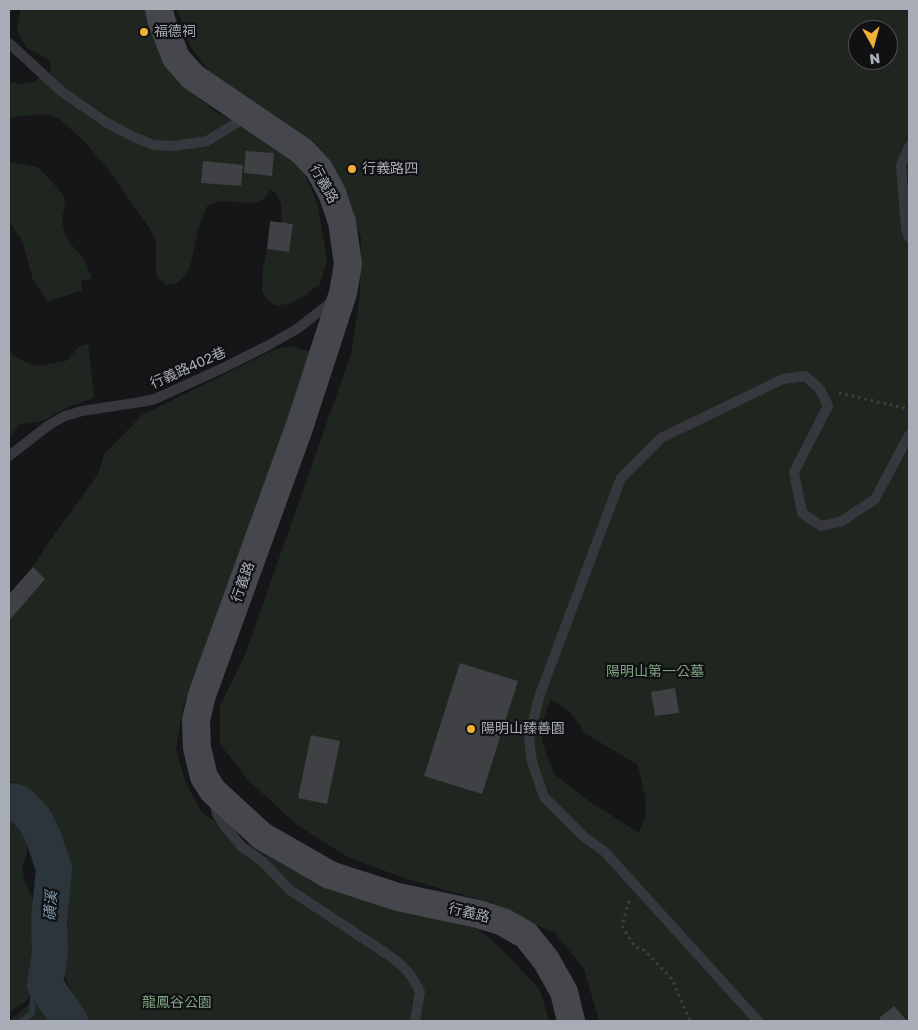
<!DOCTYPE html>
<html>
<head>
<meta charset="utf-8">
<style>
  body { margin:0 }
  #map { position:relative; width:918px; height:1030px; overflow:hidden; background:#161618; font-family:"Golos Text",sans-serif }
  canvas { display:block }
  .frame { position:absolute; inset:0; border:10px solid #a8adb8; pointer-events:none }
  .north { position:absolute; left:848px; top:20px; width:50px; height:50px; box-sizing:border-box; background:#111113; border:1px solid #4d4f55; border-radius:50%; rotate:173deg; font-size:14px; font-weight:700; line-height:20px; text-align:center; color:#a8adb8 }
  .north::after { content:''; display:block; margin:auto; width:18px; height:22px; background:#f2b134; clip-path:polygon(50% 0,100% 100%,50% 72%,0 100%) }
</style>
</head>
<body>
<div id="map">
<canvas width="918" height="1030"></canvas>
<div class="frame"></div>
<div class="north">N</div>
</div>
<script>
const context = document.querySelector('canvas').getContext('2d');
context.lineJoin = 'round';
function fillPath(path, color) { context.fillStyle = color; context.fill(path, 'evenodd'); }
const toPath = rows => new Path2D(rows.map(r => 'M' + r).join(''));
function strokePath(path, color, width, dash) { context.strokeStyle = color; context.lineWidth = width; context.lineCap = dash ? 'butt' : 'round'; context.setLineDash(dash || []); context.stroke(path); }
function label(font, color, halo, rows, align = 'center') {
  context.font = font + ' "Golos Text","Noto Sans TC",sans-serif'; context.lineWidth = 4.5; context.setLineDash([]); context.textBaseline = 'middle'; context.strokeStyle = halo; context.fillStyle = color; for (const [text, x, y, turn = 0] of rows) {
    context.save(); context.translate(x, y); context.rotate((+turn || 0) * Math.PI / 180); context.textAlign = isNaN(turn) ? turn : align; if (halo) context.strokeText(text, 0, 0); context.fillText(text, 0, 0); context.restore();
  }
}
fillPath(toPath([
  [21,9,151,9,173,70,193,94,216,112,279,146,304,173,312,190,318,207,327,259,324,270,320,284,304,296,291,303,276,306,268,300,262,292,263,268,267,249,289,252,293,224,282,223,281,203,275,192,271,190,262,200,257,203,220,201,207,206,198,230,191,263,187,274,177,283,166,285,158,278,156,270,156,243,152,232,108,169,81,138,59,119,51,115,39,114,9,118,9,86,12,82,21,84,35,81,50,71,51,65,49,60,27,48,21,39,17,28],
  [177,9,909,9,909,1021,599,1021,584,969,555,933,481,900,410,880,349,858,297,825,247,779,220,744,220,706,245,655,351,354,360,295,361,239,351,204,322,153,217,81,190,46],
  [858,30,888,30,888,60,858,60],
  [550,699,570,712,586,734,638,765,645,797,646,813,639,833,589,801,554,774,542,742,544,718],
  [9,163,24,164,39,168,61,192,64,198,65,205,62,220,64,231,69,242,85,260,92,279,81,280,82,290,48,302,33,280,22,240,9,222],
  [88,344,93,386,94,398,70,406,43,421,20,424,9,438,9,349,13,356,25,362,37,366,66,361,80,346],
  [290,346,312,352,205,654,183,707,176,749,185,781,202,813,255,848,298,873,478,929,501,948,540,990,549,1021,84,1021,75,1000,64,973,65,899,61,850,28,795,9,780,9,621,44,579,33,567,44,549,98,474,104,454,142,415,276,349],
  [9,815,12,818,27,842,27,855,22,867,24,879,37,908,41,920,40,933,32,951,31,967,34,981,33,991,25,1002,9,1012],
  [33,1001,44,1003,58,1021,9,1021]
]), '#1e261f');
strokePath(toPath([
  [22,1021,32,1013,33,998,45,985]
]), '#2c353c', 6);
strokePath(toPath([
  [9,801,19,803,35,820,44,839,54,869,49,920,50,952,45,985,70,1021]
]), '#2c353c', 36);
fillPath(toPath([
  [246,151,274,153,272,176,244,173],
  [203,161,243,165,241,186,201,183],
  [270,221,293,224,289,252,267,249],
  [33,567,45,579,9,621,9,594],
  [460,663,518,681,482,794,424,776],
  [675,688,679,713,655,716,651,692],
  [311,735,340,741,327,804,298,798],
  [894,1006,907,1021,881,1021,879,1018]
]), '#404145');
strokePath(toPath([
  [839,393,909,409],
  [629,901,622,926,635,947,644,950,672,979,690,1021]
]), '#3d3f44', 3, [2.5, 4]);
strokePath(toPath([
  [9,43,61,91,107,123,132,136,153,145,174,146,207,141,248,116],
  [909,147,901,165,906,229,909,237],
  [9,456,49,425,65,416,82,411,141,402,155,399,223,368,265,347,297,329,334,300],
  [214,801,217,814,224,825,242,847,263,862,290,890,387,954,398,962,408,972,415,982,420,992,415,1021],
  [758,1021,604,851,584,837,544,797,532,762,529,739,539,697,621,478,661,438,783,379,805,376,820,389,828,406,794,472,802,513,821,526,842,521,875,499,909,435]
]), '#37383d', 10);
strokePath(toPath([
  [159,9,161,19,176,58,193,77,302,151,319,169,332,193,342,222,348,264,343,293,299,428,202,695,196,720,197,748,204,777,213,791,262,836,330,875,398,897,478,914,503,922,526,935,546,960,564,992,571,1021]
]), '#45474d', 28);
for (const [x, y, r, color] of [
  [144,32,5,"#f2b134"],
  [352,169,5,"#f2b134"],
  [471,729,5,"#f2b134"]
]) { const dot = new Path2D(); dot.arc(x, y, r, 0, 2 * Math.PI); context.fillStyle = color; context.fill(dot); strokePath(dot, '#111113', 2); }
label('14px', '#a8adb8', '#111113', [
  ["福德祠",154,32],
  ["行義路四",362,169],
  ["陽明山臻善園",481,729]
], 'left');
label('14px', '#a8adb8', '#111113', [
  ["行義路",324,184,61],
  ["行義路402巷",188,368,-24],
  ["行義路",243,582,-70],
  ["行義路",469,913,14]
]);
label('14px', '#7fa381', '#111113', [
  ["陽明山第一公墓",655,672],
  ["龍鳳谷公園",177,1003]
]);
label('italic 15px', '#7f9bb3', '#111113', [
  ["磺溪",51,906,-86]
]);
</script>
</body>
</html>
